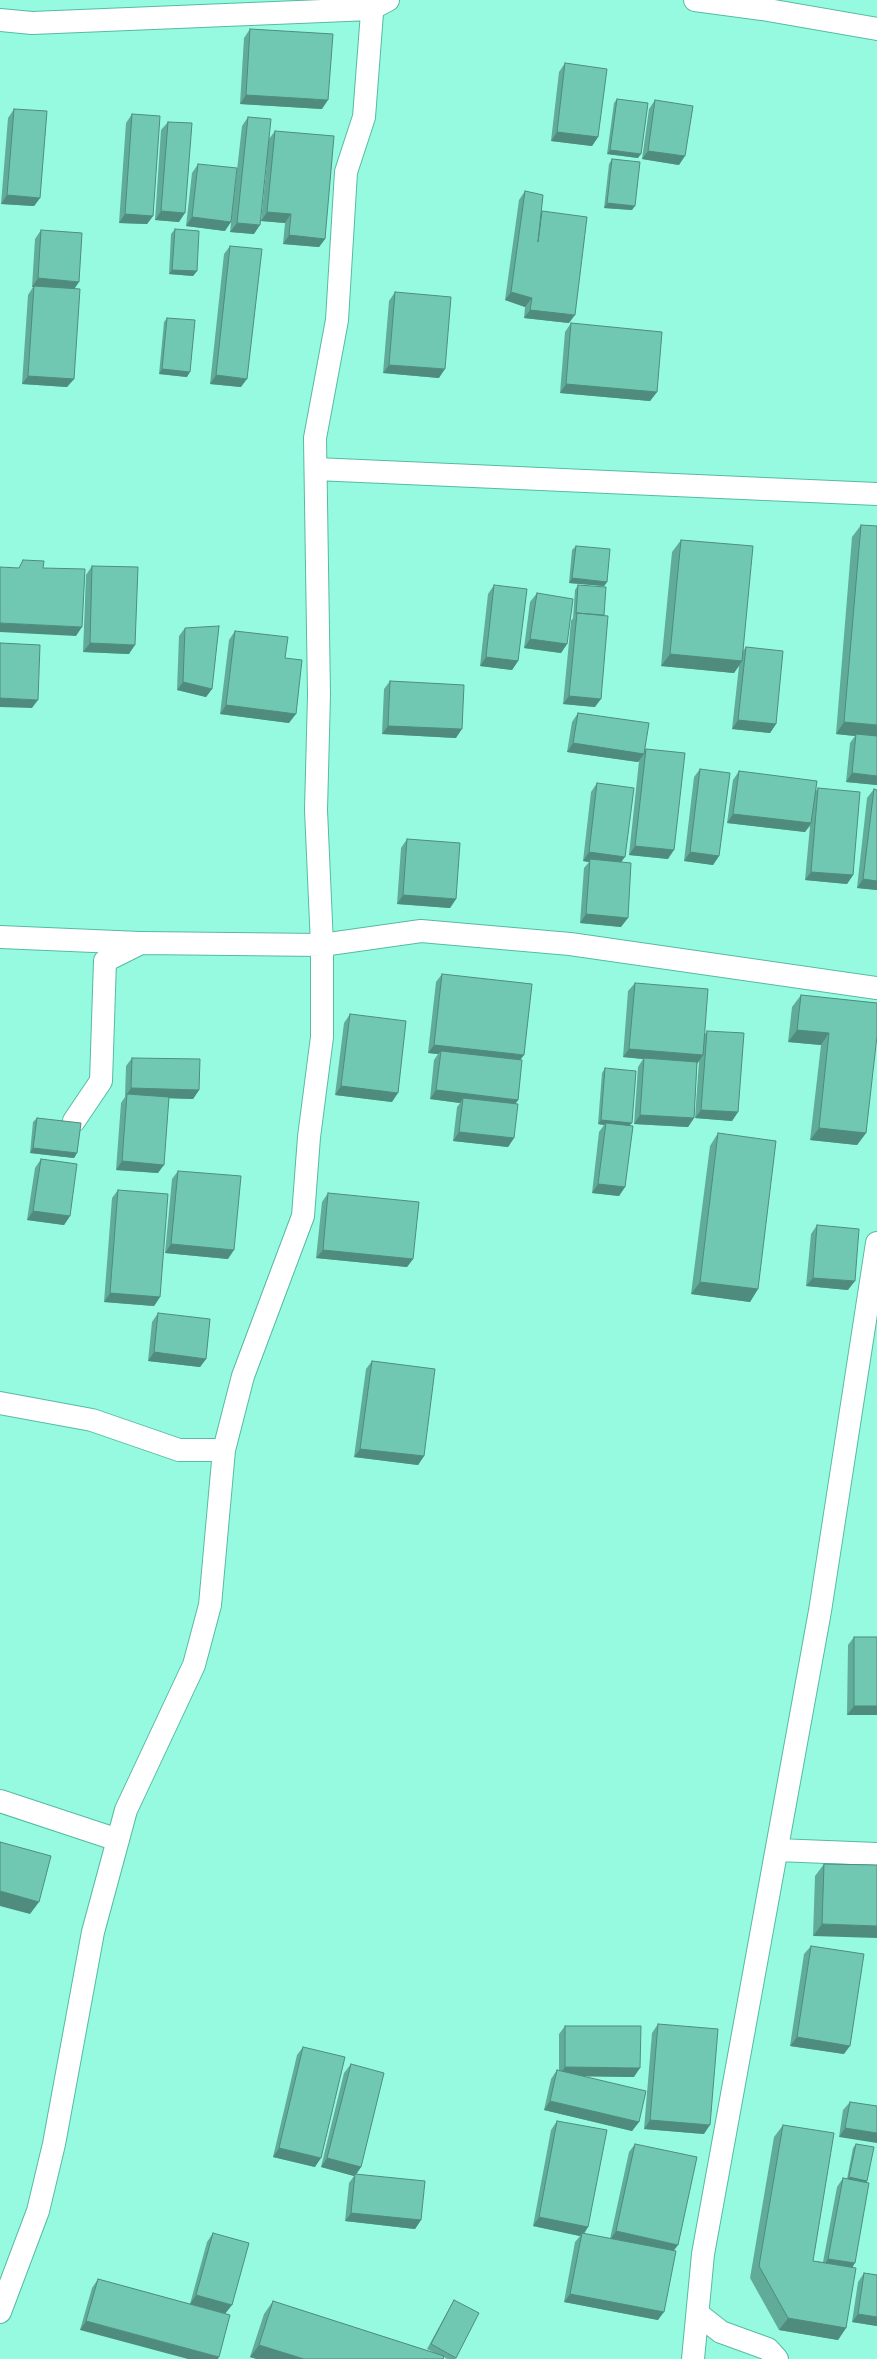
<!DOCTYPE html>
<html>
<head>
<meta charset="utf-8">
<style>
  body { margin:0 }
  canvas { display:block; background:#96fae0 }
</style>
</head>
<body>
<canvas width="877" height="2359"></canvas>
<script>
const context = document.querySelector('canvas').getContext('2d');
context.lineJoin = 'round';
const toPath = rows => new Path2D(rows.map(r => 'M' + r).join(''));
function strokePath(path, color, width, dash) { context.strokeStyle = color; context.lineWidth = width; context.lineCap = dash ? 'butt' : 'round'; context.setLineDash(dash || []); context.stroke(path); }
function fillPath(path, color) { context.fillStyle = color; context.fill(path, 'evenodd'); }
const minor = toPath([
  [695,0,762,9,877,29],
  [0,20,32,23,371,9,388,0],
  [316,469,877,494],
  [0,937,140,943],
  [74,1121,101,1081,105,961,141,943,322,945,421,931,570,944,877,988],
  [0,1403,92,1420,179,1450,224,1450,243,1376,303,1216,309,1137,322,1037,322,945,316,810,319,695,315,438,337,320,346,172,364,117,373,0],
  [0,1801,118,1840],
  [777,1850,877,1854],
  [0,2312,38,2211,54,2144,93,1932,126,1810,194,1665,210,1605,224,1450],
  [698,2314,721,2332,768,2349,777,2359],
  [693,2359,703,2254,820,1611,877,1243]
]);
strokePath(minor, '#56bba3', 24);
strokePath(minor, '#fff', 22);
fillPath(toPath([
  [250,29,322,109,240,104,244,38],
  [565,63,598,137,592,146,551,141,559,72],
  [617,99,638,158,607,154,614,103],
  [655,100,679,165,642,159,649,109],
  [14,109,40,198,34,206,1,204,8,118],
  [132,114,153,216,147,224,119,223,126,123],
  [248,117,269,139,275,131,325,239,319,247,283,244,285,223,261,221,267,163,254,234,230,232,242,126],
  [168,122,179,222,155,220,161,130],
  [612,159,632,210,604,208,609,164],
  [198,164,225,231,186,226,192,173],
  [525,191,541,213,542,211,569,323,524,318,525,307,505,300,519,200],
  [175,229,197,271,193,276,169,274,171,234],
  [41,230,74,289,74,379,67,387,22,384,28,295,33,287,32,287,35,239],
  [230,246,241,387,210,384,224,254],
  [395,292,439,378,383,373,389,301],
  [167,318,187,377,159,374,164,322],
  [571,323,657,392,650,401,560,393,565,332],
  [861,525,877,785,846,782,850,743,855,736,836,734,852,537],
  [681,540,743,651,746,647,776,724,770,733,732,729,739,666,734,673,661,666,672,552],
  [576,546,607,582,604,586,569,583,572,550],
  [92,566,129,654,83,652,86,575],
  [494,585,518,661,512,670,480,666,488,594],
  [578,585,595,707,563,704,571,621,573,618,575,590],
  [537,593,567,644,561,653,524,648,530,602],
  [185,628,212,689,206,697,177,690,179,636],
  [235,631,285,658,289,723,220,714,229,640],
  [390,681,456,738,382,734,384,689],
  [578,713,645,750,646,749,668,859,629,855,639,761,638,762,567,752,572,722],
  [700,769,719,856,713,865,684,861,694,777],
  [739,771,815,792,818,788,853,875,847,884,805,880,810,826,805,832,727,823,733,780],
  [597,783,622,862,621,927,580,923,584,868,589,862,583,861,591,792],
  [874,789,877,890,857,888,867,798],
  [407,839,456,899,450,908,397,904,401,848],
  [442,974,520,1060,518,1100,515,1104,514,1138,508,1147,453,1141,457,1107,460,1103,430,1099,434,1060,438,1054,428,1053,436,982],
  [635,983,705,1034,707,1031,738,1112,732,1121,695,1118,699,1061,697,1063,694,1118,688,1127,634,1124,638,1067,643,1059,623,1057,628,991],
  [801,995,877,1003,866,1133,857,1145,810,1140,821,1045,788,1042,792,1007],
  [350,1014,392,1102,335,1095,344,1023],
  [132,1058,199,1090,193,1099,169,1098,158,1173,116,1170,121,1103,125,1097,126,1066],
  [605,1068,630,1126,625,1187,619,1196,592,1193,599,1132,604,1125,598,1124,602,1073],
  [37,1118,77,1153,74,1158,30,1153,33,1122],
  [718,1133,758,1289,750,1302,691,1294,710,1146],
  [41,1159,70,1216,64,1225,27,1220,35,1168],
  [178,1171,228,1259,165,1253,172,1179],
  [118,1190,160,1297,154,1306,104,1302,112,1198],
  [328,1193,413,1259,407,1267,316,1258,322,1202],
  [817,1225,848,1290,806,1286,811,1234],
  [158,1313,206,1359,200,1367,148,1361,152,1322],
  [372,1361,424,1456,418,1465,354,1457,366,1369],
  [854,1637,877,1637,877,1715,847,1715,848,1645],
  [824,1864,877,1865,813,1936,815,1876],
  [811,1946,844,2054,790,2046,804,1954],
  [658,2024,704,2134,644,2129,652,2033],
  [565,2026,634,2077,582,2076,639,2122,632,2131,544,2110,551,2079,557,2070,559,2071,559,2034],
  [303,2047,315,2167,273,2157,297,2055],
  [351,2064,361,2167,356,2174,421,2220,415,2229,345,2221,349,2183,354,2176,321,2167,344,2073],
  [850,2102,877,2106,839,2137,843,2110],
  [557,2121,588,2227,584,2234,610,2239,629,2152,635,2144,673,2251,658,2320,564,2302,575,2242,580,2236,533,2226,551,2130],
  [783,2125,813,2261,823,2262,837,2187,843,2178,847,2179,853,2148,856,2144,867,2181,866,2182,853,2267,846,2328,838,2340,779,2330,750,2278,774,2137],
  [213,2233,232,2305,80,2330,92,2288,98,2279,190,2304,207,2242],
  [864,2273,877,2275,877,2326,852,2322,858,2282],
  [454,2300,456,2358,455,2359,447,2359,444,2357,443,2359,257,2359,250,2357,264,2314,273,2301,435,2353,427,2349,451,2305]
]), '#61ac99');
fillPath(toPath([
  [246,95,328,100,322,109,240,104],
  [557,132,598,137,592,146,551,141],
  [610,150,641,154,638,158,607,154],
  [648,151,685,156,679,165,642,159],
  [7,195,40,198,34,206,1,204],
  [607,203,635,206,632,210,604,208],
  [161,211,185,213,179,222,155,220],
  [267,212,291,214,285,223,261,221],
  [125,214,153,216,147,224,119,223],
  [192,217,231,222,225,231,186,226],
  [237,223,260,225,254,234,230,232],
  [289,235,325,239,319,247,283,244],
  [172,270,197,271,193,276,169,274],
  [38,278,79,282,73,291,34,286,33,287,32,287],
  [511,292,532,298,525,307,505,300],
  [530,310,575,315,569,323,524,318],
  [389,365,445,369,439,378,383,373],
  [162,369,190,372,187,377,159,374],
  [216,375,247,379,241,387,210,384],
  [28,376,74,379,67,387,22,384],
  [566,384,657,392,650,401,560,393],
  [572,578,607,582,604,586,569,583],
  [0,623,82,627,76,636,0,632],
  [530,639,567,644,561,653,524,648],
  [90,643,135,645,129,654,83,652],
  [670,654,742,661,734,673,661,666],
  [486,657,518,661,512,670,480,666],
  [183,682,212,689,206,697,177,690],
  [569,696,601,699,595,707,563,704],
  [0,698,38,700,32,708,0,707],
  [226,705,296,714,289,723,220,714],
  [738,720,776,724,770,733,732,729],
  [844,722,877,725,877,738,856,734,855,736,836,734],
  [388,726,462,729,456,738,382,734],
  [573,743,644,754,638,762,567,752],
  [852,773,877,776,877,785,846,782],
  [733,814,811,823,805,832,727,823],
  [635,846,674,850,668,859,629,855],
  [589,852,625,857,619,865,590,859,589,862,583,861],
  [690,852,719,856,713,865,684,861],
  [811,872,853,875,847,884,805,880],
  [863,879,877,881,877,890,857,888],
  [403,895,456,899,450,908,397,904],
  [586,914,628,918,621,927,580,923],
  [797,1030,829,1033,821,1045,788,1042],
  [434,1045,524,1055,518,1063,441,1051,438,1054,428,1053],
  [629,1049,703,1055,697,1064,644,1058,643,1059,623,1057],
  [341,1086,398,1093,392,1102,335,1095],
  [131,1088,199,1090,193,1099,127,1097,127,1094,125,1097],
  [436,1090,518,1100,512,1109,463,1098,460,1103,430,1099],
  [701,1110,738,1112,732,1121,695,1118],
  [640,1115,694,1118,688,1127,634,1124],
  [601,1120,632,1123,628,1127,606,1123,604,1125,598,1124],
  [819,1128,866,1133,857,1145,810,1140],
  [459,1132,514,1138,508,1147,453,1141],
  [33,1148,77,1153,74,1158,30,1153],
  [122,1161,164,1165,158,1173,116,1170],
  [598,1184,625,1187,619,1196,592,1193],
  [33,1211,70,1216,64,1225,27,1220],
  [171,1244,234,1250,228,1259,165,1253],
  [323,1250,413,1259,407,1267,316,1258],
  [813,1278,855,1281,848,1290,806,1286],
  [700,1282,758,1289,750,1302,691,1294],
  [110,1293,160,1297,154,1306,104,1302],
  [154,1352,206,1359,200,1367,148,1361],
  [360,1449,424,1456,418,1465,354,1457],
  [854,1706,877,1706,877,1715,847,1715],
  [0,1891,39,1902,30,1914,0,1906],
  [822,1924,877,1926,877,1938,813,1936],
  [797,2037,850,2046,844,2054,790,2046],
  [565,2067,640,2068,634,2077,559,2076],
  [550,2101,639,2122,632,2131,544,2110],
  [650,2120,710,2125,704,2134,644,2129],
  [845,2128,877,2133,877,2143,839,2137],
  [279,2148,321,2158,315,2167,273,2157],
  [327,2158,361,2167,355,2176,355,2174,354,2176,321,2167],
  [849,2177,867,2181,864,2186,846,2182],
  [351,2213,421,2220,415,2229,345,2221],
  [539,2217,588,2227,582,2236,582,2233,580,2236,533,2226],
  [616,2231,678,2245,672,2253,610,2240],
  [828,2259,855,2263,849,2272,822,2268],
  [570,2294,664,2312,658,2320,564,2302],
  [196,2295,232,2305,225,2314,190,2304],
  [858,2314,877,2317,877,2326,852,2322],
  [788,2318,846,2328,838,2340,779,2330],
  [86,2321,219,2357,218,2359,188,2359,80,2330],
  [259,2345,304,2359,257,2359,250,2357]
]), '#4f8c7d');
const building = toPath([
  [250,29,333,34,328,100,246,95,250,29],
  [565,63,607,69,598,137,557,132,565,63],
  [617,99,648,103,641,154,610,150,617,99],
  [655,100,693,106,685,156,648,151,655,100],
  [14,109,47,111,40,198,7,195,14,109],
  [132,114,160,116,153,216,125,214,132,114],
  [248,117,271,119,260,225,237,223,248,117],
  [168,122,192,123,185,213,161,211,168,122],
  [275,131,334,136,325,239,289,235,291,214,267,212,275,131],
  [612,159,640,162,635,206,607,203,612,159],
  [198,164,237,168,231,222,192,217,198,164],
  [525,191,543,195,538,242,542,211,587,217,575,315,530,310,532,298,511,292,525,191],
  [175,229,199,231,197,271,172,270,175,229],
  [41,230,82,233,79,282,38,278,41,230],
  [230,246,262,249,247,379,216,375,230,246],
  [34,286,80,289,74,379,28,376,34,286],
  [395,292,451,297,445,369,389,365,395,292],
  [167,318,195,320,190,372,162,369,167,318],
  [571,323,662,332,657,392,566,384,571,323],
  [861,525,877,526,877,725,844,722,861,525],
  [681,540,753,546,742,661,670,654,681,540],
  [576,546,610,549,607,582,572,578,576,546],
  [23,560,44,561,43,568,85,569,82,627,0,623,0,567,19,568,23,560],
  [92,566,138,567,135,645,90,643,92,566],
  [494,585,527,589,518,661,486,657,494,585],
  [578,585,606,587,604,615,577,613,576,614,578,585],
  [537,593,573,599,567,644,530,639,537,593],
  [577,613,608,616,601,699,569,696,577,613],
  [219,626,212,689,183,682,185,628,219,626],
  [235,631,288,637,285,658,302,660,296,714,226,705,235,631],
  [0,643,40,645,38,700,0,698,0,643],
  [746,647,783,651,776,724,738,720,746,647],
  [390,681,464,685,462,729,388,726,390,681],
  [578,713,649,723,644,754,573,743,578,713],
  [856,734,877,736,877,776,852,773,856,734],
  [646,749,685,753,674,850,635,846,646,749],
  [700,769,730,773,719,856,690,852,700,769],
  [739,771,817,781,811,823,733,814,739,771],
  [597,783,634,788,625,857,589,852,597,783],
  [818,788,860,792,853,875,811,872,818,788],
  [874,789,877,790,877,881,863,879,874,789],
  [407,839,460,843,456,899,403,895,407,839],
  [590,859,631,863,628,918,586,914,590,859],
  [442,974,532,984,524,1055,434,1045,442,974],
  [635,983,708,989,703,1055,629,1049,635,983],
  [801,995,877,1003,877,1036,866,1133,819,1128,829,1033,797,1030,801,995],
  [350,1014,406,1021,398,1093,341,1086,350,1014],
  [707,1031,744,1033,738,1112,701,1110,707,1031],
  [441,1051,522,1060,518,1100,436,1090,441,1051],
  [132,1058,200,1059,199,1090,131,1088,132,1058],
  [644,1058,697,1062,694,1118,640,1115,644,1058],
  [605,1068,636,1071,632,1123,601,1120,605,1068],
  [127,1094,169,1097,164,1165,122,1161,127,1094],
  [463,1098,518,1104,514,1138,459,1132,463,1098],
  [37,1118,81,1123,77,1153,33,1148,37,1118],
  [606,1123,633,1126,625,1187,598,1184,606,1123],
  [718,1133,776,1141,758,1289,700,1282,718,1133],
  [41,1159,77,1164,70,1216,33,1211,41,1159],
  [178,1171,241,1176,234,1250,171,1244,178,1171],
  [118,1190,168,1194,160,1297,110,1293,118,1190],
  [328,1193,419,1202,413,1259,323,1250,328,1193],
  [817,1225,859,1229,855,1281,813,1278,817,1225],
  [158,1313,210,1319,206,1359,154,1352,158,1313],
  [372,1361,435,1369,424,1456,360,1449,372,1361],
  [854,1637,877,1637,877,1706,854,1706,854,1637],
  [0,1842,51,1856,39,1902,0,1891,0,1842],
  [824,1864,877,1865,877,1926,822,1924,824,1864],
  [811,1946,864,1954,850,2046,797,2037,811,1946],
  [658,2024,718,2029,710,2125,650,2120,658,2024],
  [565,2026,641,2026,640,2068,565,2067,565,2026],
  [303,2047,345,2057,321,2158,279,2148,303,2047],
  [351,2064,384,2073,361,2167,327,2158,351,2064],
  [557,2070,646,2091,639,2122,550,2101,557,2070],
  [850,2102,877,2106,877,2133,845,2128,850,2102],
  [557,2121,607,2130,588,2227,539,2217,557,2121],
  [783,2125,834,2133,813,2261,856,2268,846,2328,788,2318,759,2266,783,2125],
  [635,2144,697,2157,678,2245,616,2231,635,2144],
  [856,2144,874,2147,867,2181,849,2177,856,2144],
  [355,2174,425,2181,421,2220,351,2213,355,2174],
  [843,2178,869,2183,855,2263,828,2259,843,2178],
  [213,2233,249,2243,232,2305,196,2295,213,2233],
  [582,2233,676,2251,664,2312,570,2294,582,2233],
  [864,2273,877,2275,877,2317,858,2314,864,2273],
  [98,2279,230,2315,219,2357,86,2321,98,2279],
  [454,2300,479,2313,456,2358,431,2344,454,2300],
  [273,2301,444,2356,443,2359,304,2359,259,2345,273,2301]
]);
fillPath(building, '#71c8b2');
strokePath(building, '#4f8c7d', 1);
</script>
</body>
</html>
